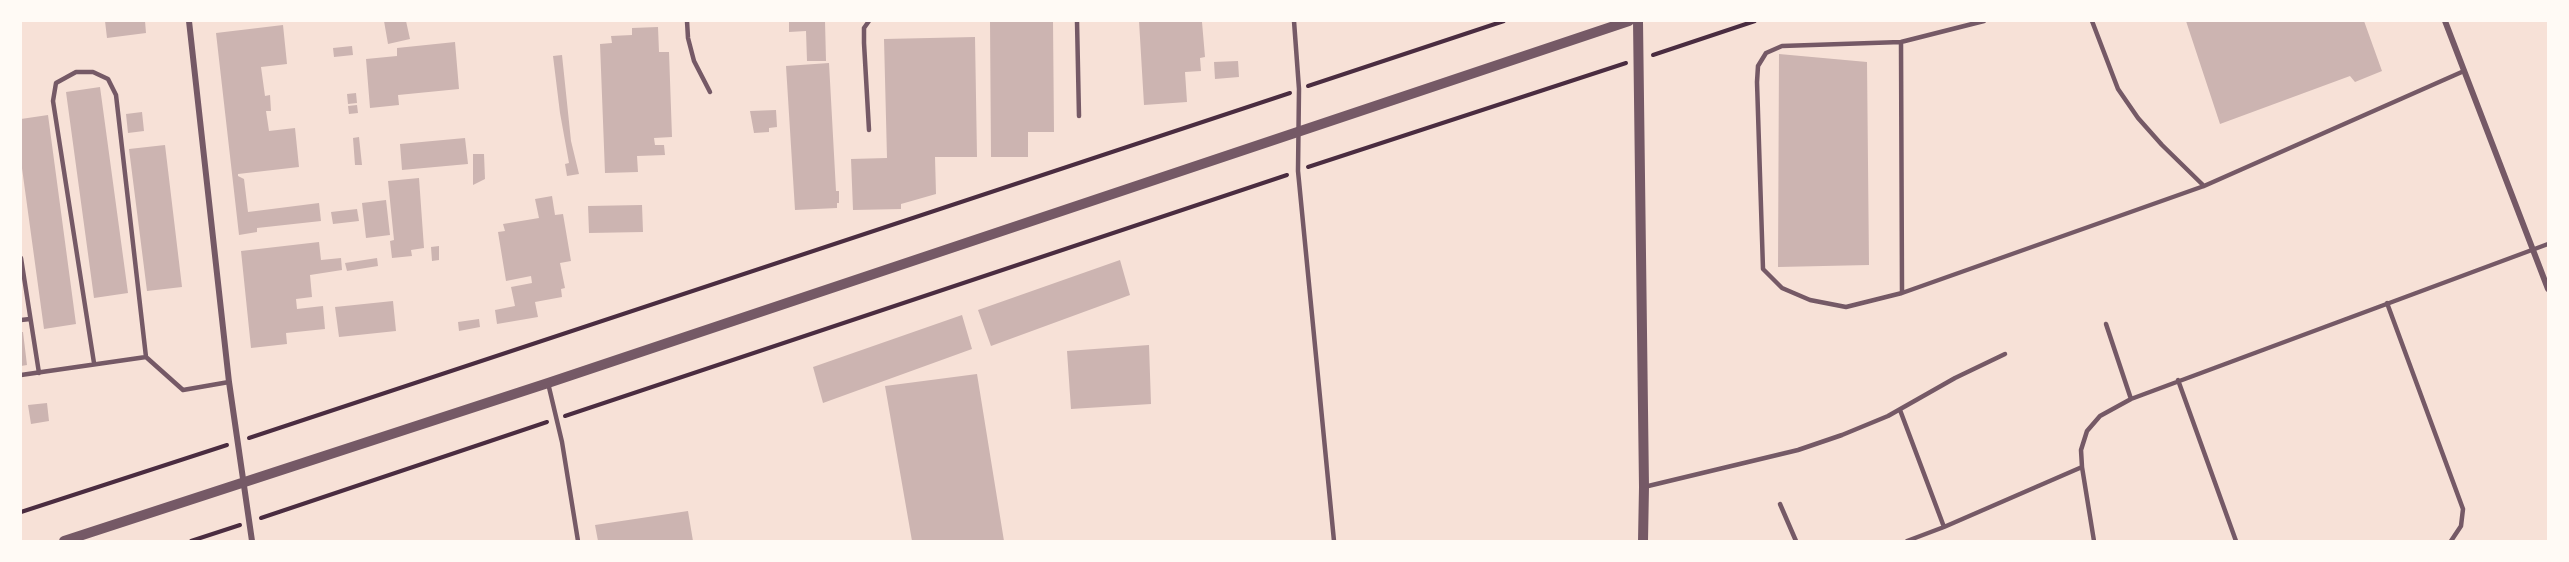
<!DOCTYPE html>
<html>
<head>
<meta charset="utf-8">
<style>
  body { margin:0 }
  #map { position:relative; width:2569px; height:562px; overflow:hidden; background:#f7e1d7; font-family:Mulish,sans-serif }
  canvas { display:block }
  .frame { position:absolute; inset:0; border:22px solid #fffaf5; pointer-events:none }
</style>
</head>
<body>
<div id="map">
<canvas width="2569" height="562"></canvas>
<div class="frame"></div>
</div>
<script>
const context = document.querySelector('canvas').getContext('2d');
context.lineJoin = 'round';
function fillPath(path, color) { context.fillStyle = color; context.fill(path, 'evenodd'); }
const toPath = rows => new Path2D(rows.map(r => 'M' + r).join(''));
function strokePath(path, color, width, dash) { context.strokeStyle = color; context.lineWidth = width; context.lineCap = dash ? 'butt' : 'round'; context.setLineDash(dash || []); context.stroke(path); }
fillPath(toPath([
  [105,21,145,21,146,33,107,38],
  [384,21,406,21,410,39,388,44],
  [789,21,825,21,826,61,807,61,806,31,789,32],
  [990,21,1053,21,1054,132,1028,132,1028,157,991,157],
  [1139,21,1202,22,1205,57,1200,58,1201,71,1185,72,1187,102,1144,105],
  [2186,21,2364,21,2382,71,2355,82,2350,76,2220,124],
  [283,25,287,64,261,67,265,96,270,95,271,111,266,111,269,131,295,128,299,167,238,174,238,176,244,179,248,212,319,203,321,221,257,228,257,232,239,235,216,33],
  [658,27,659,52,669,52,672,137,654,138,655,145,664,145,665,155,637,156,638,172,605,173,600,44,612,43,611,36,632,35,632,28],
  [975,37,977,157,935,157,936,194,901,204,901,209,853,210,851,159,887,158,884,39],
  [455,42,459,89,398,95,399,105,370,108,366,59,397,56,397,48],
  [352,46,353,55,334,57,333,48],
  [1779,54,1867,62,1869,265,1778,267],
  [562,55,571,141,579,174,567,176,565,164,569,163,560,113,553,56],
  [1238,61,1239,77,1215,79,1214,62],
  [829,63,836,191,839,191,839,203,837,203,837,208,795,210,786,66],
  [100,87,128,293,94,298,66,92],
  [356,93,357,103,348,104,347,94],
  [357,105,358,113,349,114,348,106],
  [776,110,777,127,769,128,769,132,754,133,750,111],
  [142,112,144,131,128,133,126,114],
  [48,115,76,324,44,329,21,161,21,119],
  [359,137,362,165,355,165,353,138],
  [465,138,468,164,402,170,400,144],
  [165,145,182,287,147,291,129,149],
  [473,154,484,154,485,179,473,185],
  [419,178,424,248,411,250,412,256,392,258,390,241,394,240,388,181],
  [552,196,555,215,563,214,571,261,560,263,565,288,561,289,562,297,535,302,538,317,497,324,495,310,515,306,511,287,532,283,531,276,506,281,498,232,505,231,503,224,539,218,535,199],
  [386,200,390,235,366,238,362,203],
  [642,205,643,232,589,233,588,206],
  [357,209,359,221,333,224,331,212],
  [319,242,321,260,341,258,342,270,310,275,312,297,296,299,297,309,323,306,325,329,286,333,287,344,251,348,241,251],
  [439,246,439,260,432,261,431,247],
  [377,258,378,266,347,271,345,263],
  [1120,260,1130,295,991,346,978,310],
  [393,301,396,331,339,337,335,307],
  [962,315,972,349,823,403,813,367],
  [479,319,480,327,459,331,458,322],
  [21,332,23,332,27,365,21,366],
  [1149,345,1151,404,1071,409,1067,351],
  [977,374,1004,541,912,541,885,386],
  [47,403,49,421,31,424,28,405],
  [688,511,693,541,598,541,595,525]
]), '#ccb4b1');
strokePath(toPath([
  [1653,55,1755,21],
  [1308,86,1504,21],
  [1308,167,1626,63],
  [565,416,1287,175],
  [249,438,1290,93],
  [21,512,227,445],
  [261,518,547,422],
  [191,541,240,525]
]), '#4a2c40', 4);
strokePath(toPath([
  [687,21,688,38,694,61,710,92],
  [869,21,864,28,864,43,869,130],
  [1077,21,1079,116],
  [1294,21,1299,89,1298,171,1334,541],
  [1984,21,1901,42,1782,46,1766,53,1758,66,1757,82,1763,269,1782,288,1810,300,1846,307,1902,293,2204,186,2464,71],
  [2092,21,2118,89,2138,118,2162,145,2204,186],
  [1901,42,1902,293],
  [21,258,39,373],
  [2387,303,2463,509,2461,526,2451,541],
  [21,320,30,319],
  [2106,324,2131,399],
  [94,363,53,101,56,83,76,72,93,72,108,79,116,95,146,357,183,390,229,382],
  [21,375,146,357],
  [2178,380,2236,541],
  [548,383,562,442,578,541],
  [1900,410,1944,527,2082,467,2081,450,2087,431,2100,416,2131,399,2548,244],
  [2082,467,2094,541],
  [1644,487,1798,450,1842,435,1888,416,1955,378,2005,354],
  [1780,504,1796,541],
  [1907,541,1944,527]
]), '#755966', 4.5);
strokePath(toPath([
  [189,21,229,382,252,541],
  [2445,21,2548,289]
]), '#755966', 6);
strokePath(toPath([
  [1638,21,1644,487,1643,541],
  [64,541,548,383,1629,21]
]), '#755966', 10);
</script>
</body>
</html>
